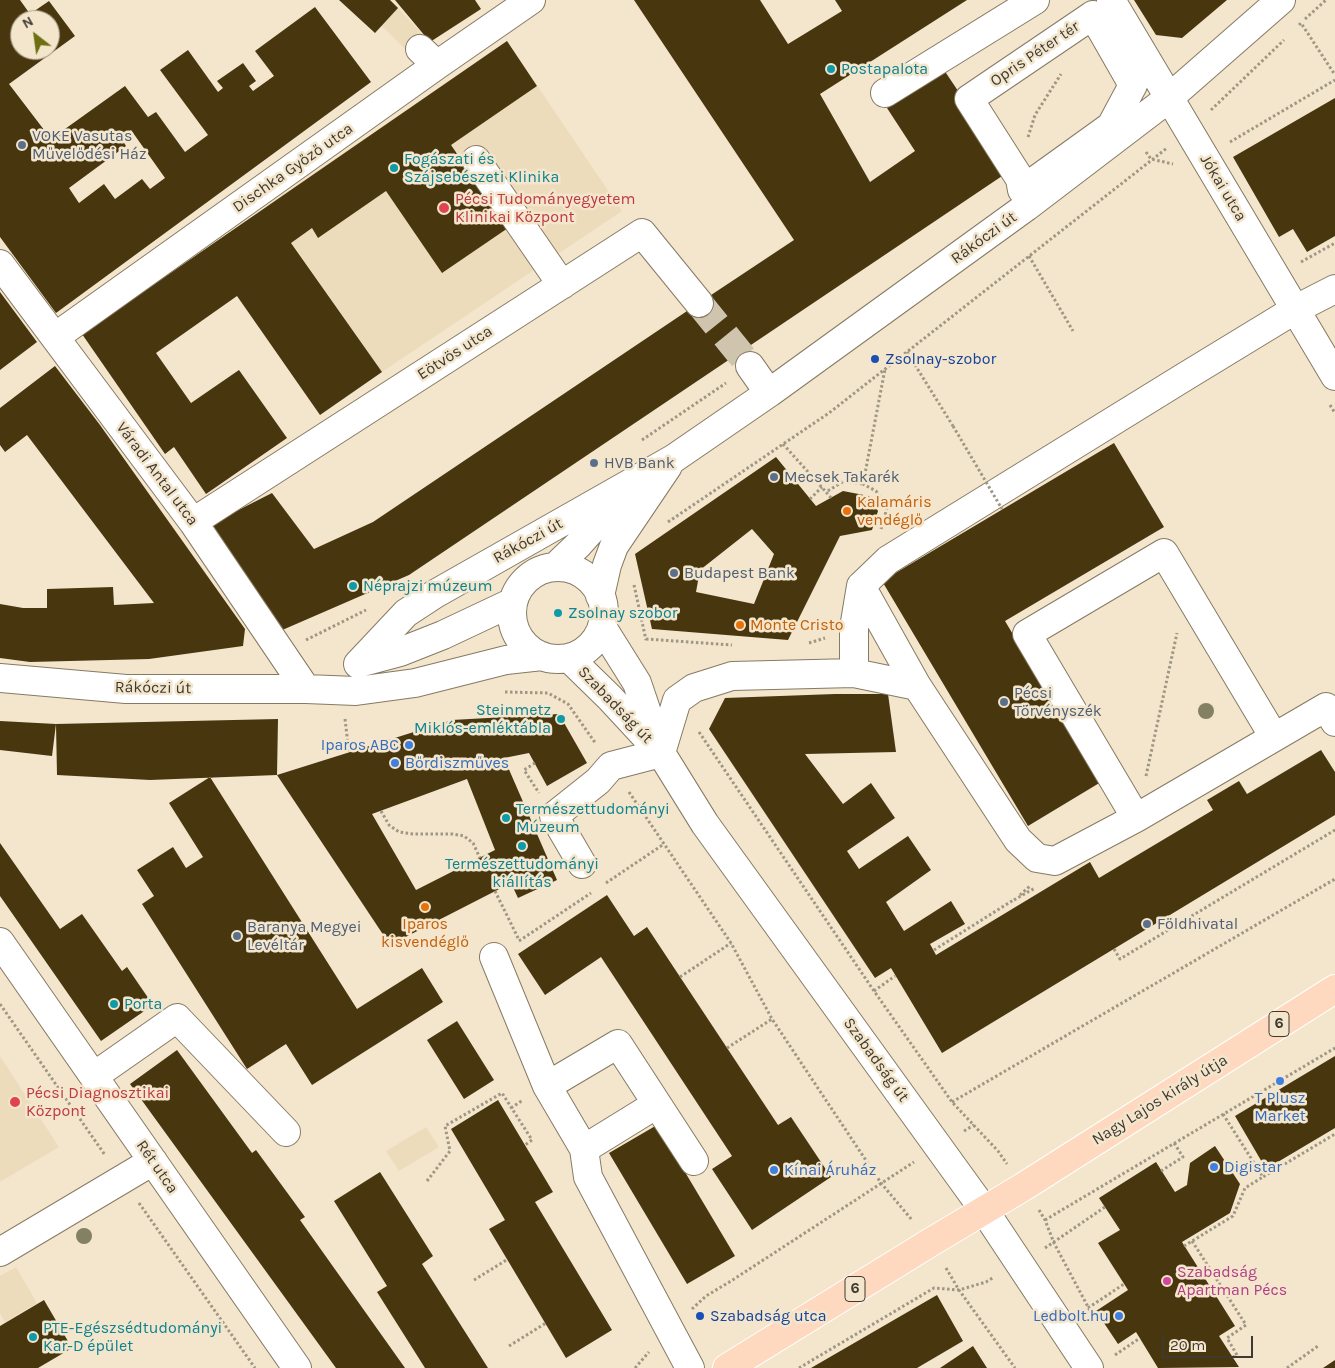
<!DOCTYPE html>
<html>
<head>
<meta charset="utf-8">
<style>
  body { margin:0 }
  #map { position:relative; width:1335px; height:1368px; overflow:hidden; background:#f3e6cd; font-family:Karla,sans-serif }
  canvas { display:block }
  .north { position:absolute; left:10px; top:10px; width:50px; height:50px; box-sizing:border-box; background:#f3e6cd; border:1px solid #aba18e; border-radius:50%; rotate:330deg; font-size:14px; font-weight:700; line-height:20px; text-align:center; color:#3f3a30 }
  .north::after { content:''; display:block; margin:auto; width:18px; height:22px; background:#6f6e10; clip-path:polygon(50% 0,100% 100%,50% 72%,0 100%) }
  .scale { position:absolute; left:1162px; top:1336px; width:91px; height:22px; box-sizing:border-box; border:2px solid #3f3a30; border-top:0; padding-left:6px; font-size:15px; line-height:18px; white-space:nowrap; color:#3f3a30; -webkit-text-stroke:4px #f3e6cd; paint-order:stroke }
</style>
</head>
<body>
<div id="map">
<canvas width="1335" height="1368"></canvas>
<div class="north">N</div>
<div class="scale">20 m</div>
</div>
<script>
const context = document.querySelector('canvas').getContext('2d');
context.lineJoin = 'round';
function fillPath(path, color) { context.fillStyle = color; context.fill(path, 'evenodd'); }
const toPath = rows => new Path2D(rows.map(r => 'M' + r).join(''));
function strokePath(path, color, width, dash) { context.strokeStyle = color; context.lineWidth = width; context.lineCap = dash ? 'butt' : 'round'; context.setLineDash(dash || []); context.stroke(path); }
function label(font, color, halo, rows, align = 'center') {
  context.font = font + ' Karla,sans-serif'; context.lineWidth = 5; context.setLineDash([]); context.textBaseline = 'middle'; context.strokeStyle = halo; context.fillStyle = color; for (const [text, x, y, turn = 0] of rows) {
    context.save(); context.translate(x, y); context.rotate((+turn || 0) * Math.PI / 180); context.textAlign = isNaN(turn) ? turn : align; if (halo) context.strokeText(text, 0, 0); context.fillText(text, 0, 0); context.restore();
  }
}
fillPath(toPath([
  [398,8,430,42,411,55,381,25],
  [507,41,622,211,382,372,266,206],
  [0,1056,59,1147,0,1182],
  [426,1127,439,1147,399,1171,386,1151],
  [16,1267,37,1303,5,1322,0,1313,0,1276]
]), '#eddcbc');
fillPath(toPath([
  [0,0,20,0,30,14,49,1,75,36,9,84,51,139,125,86,148,117,156,112,185,152,208,135,160,70,188,50,218,92,223,88,217,81,243,63,256,81,249,86,253,91,274,76,255,51,315,7,371,82,56,313,0,237],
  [20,20,50,20,50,50,20,50],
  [131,130,165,178,150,189,142,179,115,199,104,184,79,203,69,188,126,146,121,138],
  [339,0,390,0,398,8,375,33],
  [395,0,475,0,481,9,430,42],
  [634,0,760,0,788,44,842,11,835,0,967,0,820,94,870,182,915,151,887,108,944,70,1011,170,409,575,280,631,207,526,272,493,314,549,373,522,699,303,794,240],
  [1134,0,1227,0,1182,38,1156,35],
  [507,41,537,86,451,145,508,228,442,273,386,191,318,238,312,228,291,243,382,372,320,415,237,296,156,353,191,403,239,370,287,438,206,494,174,447,165,454,82,334],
  [1335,98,1335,236,1307,252,1293,229,1279,237,1233,157],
  [0,292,37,342,0,370],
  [55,366,100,425,245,629,243,646,149,659,30,662,0,658,0,604,23,608,47,608,47,589,113,587,114,605,154,603,27,435,5,452,0,445,0,408],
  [1114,443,1164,527,1005,621,1101,782,1028,826,882,581],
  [776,457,816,506,843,491,869,496,878,511,872,530,840,536,788,640,652,629,635,554],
  [752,529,774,554,754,604,696,592,700,570],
  [835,694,888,694,896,752,805,754,843,804,871,783,895,818,847,851,859,869,908,836,931,870,886,902,904,931,951,901,965,924,930,944,936,955,1090,862,1099,878,1213,810,1207,800,1239,781,1247,794,1321,750,1335,772,1335,815,942,1053,891,968,875,978,709,729,725,698],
  [559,714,587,763,547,786,529,753,504,758,557,880,518,898,511,883,390,945,277,775,150,780,57,775,56,724,52,756,0,750,0,721,56,724,278,719,277,775,452,720],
  [467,779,495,850,416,890,372,814],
  [210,777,357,1009,422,968,443,1002,312,1085,286,1044,247,1069,142,904,154,896,137,870,173,847,186,868,203,857,169,803],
  [0,843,60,929,82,914,122,971,127,967,153,1005,101,1041,0,896],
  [607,895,634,936,647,927,778,1125,791,1117,831,1177,752,1230,712,1169,732,1156,601,957,545,995,518,954],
  [457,1021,494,1080,464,1099,427,1040],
  [177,1050,252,1153,256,1150,305,1217,300,1220,405,1368,336,1368,130,1084],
  [1335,1056,1335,1128,1266,1169,1235,1116],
  [498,1100,553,1192,535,1202,612,1330,566,1358,489,1229,505,1220,451,1129],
  [657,1125,735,1256,687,1284,609,1153],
  [1215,1146,1240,1184,1230,1213,1182,1242,1235,1326,1219,1336,1239,1367,1158,1368,1136,1332,1118,1344,1096,1311,1128,1290,1098,1243,1120,1230,1099,1198,1156,1162,1175,1192,1187,1185,1190,1163],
  [380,1172,433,1256,422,1264,488,1368,425,1368,377,1292,387,1286,334,1201],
  [937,1295,963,1341,917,1368,811,1368],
  [44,1300,72,1348,38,1368,0,1368,0,1326],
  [973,1346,987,1368,940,1368],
  [1335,1360,1335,1368,1323,1368]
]), '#48360e');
strokePath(toPath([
  [699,303,750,366]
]), '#cfc4ae', 28, [28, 14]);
const minor = toPath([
  [1111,0,1335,376],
  [1093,15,1133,85,1111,126,1022,190,1020,179,969,99,1093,15],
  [420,49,437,65],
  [885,93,1035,0],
  [476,160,562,285],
  [0,264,193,522,306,689],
  [1335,289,1296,309,1186,376,888,560,861,586,917,686,1018,840,1037,858,1055,861,1136,818,1326,707,1335,722],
  [55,337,437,65,531,0],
  [750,366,769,393],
  [193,522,642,233,699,303],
  [555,567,578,545,620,498],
  '512 613a46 46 0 1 1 92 0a46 46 0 1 1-92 0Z',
  [600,596,607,565,614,546,668,466],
  [602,627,637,683,657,742],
  [569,658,610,698,661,753,705,824,984,1210,1089,1368],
  [359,663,400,652,443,635,513,602],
  [358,664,406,613,435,594,673,459,769,393,1026,207,1169,98,1281,0],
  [854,673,854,628,861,586],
  [0,678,126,689,306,689,356,691,415,683,506,660,542,656],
  [661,753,677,700,694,688,732,676,854,673,917,686],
  [1136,818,1027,634,1164,553,1274,737],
  [582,864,554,816,598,781,611,766,661,753],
  [0,942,297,1368],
  [494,957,547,1086,584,1149,588,1177,690,1368],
  [94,1076,177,1018,286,1132],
  [547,1086,618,1044,694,1161],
  [584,1149,657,1104],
  [0,1252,153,1161]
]);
const major = toPath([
  [727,1368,931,1242,1023,1187,1335,989]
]);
strokePath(minor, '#867a63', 30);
strokePath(major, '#fff', 30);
strokePath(toPath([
  [1305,19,1326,0],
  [1299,25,1301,23,1335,75],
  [1211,110,1284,40],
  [1028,137,1035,115,1061,74],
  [1230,142,1335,80],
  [1146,152,1151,159,1173,164],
  [1029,256,1073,331],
  [1301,262,1335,243],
  [907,352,953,426],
  [1330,405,1335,413],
  [642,440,726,383],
  [783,444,826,492],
  [831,498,826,492,844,481,863,484],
  [810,499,822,487],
  [668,522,829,413,1167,148],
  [881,529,887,508,876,491,863,484,885,369],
  [634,585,646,640],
  [646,639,732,645],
  [306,640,366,610],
  [809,643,825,638],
  [505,692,548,693,568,704,596,744],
  [345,719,349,753],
  [699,732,874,991,952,1102,998,1151,1007,1164],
  [535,763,524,770,539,793],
  [1146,776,1177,633],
  [629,792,731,943,772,1019,881,1183,912,1220],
  [381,811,389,825,399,832,413,834,453,834,464,836,473,843,480,858],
  [606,883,664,844],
  [495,891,518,938],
  [1020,895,1030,886],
  [1014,900,1035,888],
  [519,941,591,893],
  [1114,949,1120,959,1335,830],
  [934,950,1015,899],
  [680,977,731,943],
  [874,991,895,976],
  [0,1004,105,1155],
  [727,1048,772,1019],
  [952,1102,1335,879],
  [511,1108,523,1100],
  [1223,1114,1263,1177,1335,1134],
  [964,1131,974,1125],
  [1161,1171,1183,1157,1174,1143],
  [427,1181,450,1151,445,1126,502,1093,532,1140,525,1145],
  [139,1203,255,1368],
  [1039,1210,1045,1220,1054,1243,1095,1320],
  [1045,1220,1335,1048],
  [1192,1241,1246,1325,1227,1338,1237,1355,1233,1357],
  [1184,1246,1233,1216,1245,1188,1263,1177],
  [1045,1248,1105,1207],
  [946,1268,959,1290,1015,1368],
  [474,1280,508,1259],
  [1212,1290,1220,1285],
  [1088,1308,1124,1284],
  [692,1309,706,1296,731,1281,914,1162],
  [509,1346,546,1323],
  [1115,1355,1140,1338],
  [635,1368,649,1352],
  [799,1368,934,1288,959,1290,986,1282,994,1277],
  [1287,1368,1318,1346]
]), '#9f9684', 3, [2.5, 2.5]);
strokePath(minor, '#fff', 28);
strokePath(major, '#fed9bf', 28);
strokePath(toPath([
  [953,426,1002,509]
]), '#9f9684', 3, [2.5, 2.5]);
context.fillStyle = '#838063';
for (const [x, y] of [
  [1206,711],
  [84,1236]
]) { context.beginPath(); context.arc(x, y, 8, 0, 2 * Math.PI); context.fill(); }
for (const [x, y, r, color] of [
  [831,69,5,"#0f9aa8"],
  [22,145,5,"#5c6f8a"],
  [394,168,5,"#0f9aa8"],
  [444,208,6,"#e0444e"],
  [875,359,5,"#1a4fb4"],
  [594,463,5,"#5c6f8a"],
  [774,477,5,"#5c6f8a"],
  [847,511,5,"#e8710a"],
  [674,573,5,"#5c6f8a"],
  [353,586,5,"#0f9aa8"],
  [558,613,5,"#0f9aa8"],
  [740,625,5,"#e8710a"],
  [1004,702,5,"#5c6f8a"],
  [561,719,5,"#0f9aa8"],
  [409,745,5,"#3f7fe0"],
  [395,763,5,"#3f7fe0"],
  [506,818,5,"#0f9aa8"],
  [522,846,5,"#0f9aa8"],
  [425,907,5,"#e8710a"],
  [1147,924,5,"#5c6f8a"],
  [237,936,5,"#5c6f8a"],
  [114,1004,5,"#0f9aa8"],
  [1280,1081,5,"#3f7fe0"],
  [15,1102,6,"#e0444e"],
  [1214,1167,5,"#3f7fe0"],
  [774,1170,5,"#3f7fe0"],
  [1167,1281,5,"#d1479c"],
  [700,1316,5,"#1a4fb4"],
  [1119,1316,5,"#3f7fe0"],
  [33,1337,5,"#0f9aa8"]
]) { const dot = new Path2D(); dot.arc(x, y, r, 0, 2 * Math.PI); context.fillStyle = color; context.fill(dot); strokePath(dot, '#f3e6cd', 2); }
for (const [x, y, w] of [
  [1279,1024,20],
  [855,1289,20]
]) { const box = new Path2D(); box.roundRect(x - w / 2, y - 12.5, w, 25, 4); context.fillStyle = '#f3e6cd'; context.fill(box); strokePath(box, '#3f3a30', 1); }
label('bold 15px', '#3f3a30', null, [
  ["6",1279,1024],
  ["6",855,1289]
]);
label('16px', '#3f3a30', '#f3e6cd', [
  ["Opris Péter tér",1035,54,-34],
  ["Dischka Győző utca",293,168,-35],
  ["Jókai utca",1223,188,59],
  ["Rákóczi út",984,238,-36],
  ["Eötvös utca",455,353,-33],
  ["Váradi Antal utca",157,474,53],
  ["Rákóczi út",528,541,-29],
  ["Rákóczi út",153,688,1],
  ["Szabadság út",615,705,46],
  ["Szabadság út",876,1060,54],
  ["Nagy Lajos király útja",1160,1100,-32],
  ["Rét utca",157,1167,55]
]);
label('16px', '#0d838f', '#f3e6cd', [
  ["Postapalota",841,69],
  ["Fogászati és",404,159],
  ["Szájsebészeti Klinika",404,177],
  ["Néprajzi múzeum",363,586],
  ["Zsolnay szobor",568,613],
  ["Steinmetz",551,710,"right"],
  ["Miklós-emléktábla",551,728,"right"],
  ["Természettudományi",516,809],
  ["Múzeum",516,827],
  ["Természettudományi",522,864,"center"],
  ["kiállítás",522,882,"center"],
  ["Porta",124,1004],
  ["PTE-Egészsédtudományi",43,1328],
  ["Kar-D épület",43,1346]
], 'left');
label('16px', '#4e5e75', '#f3e6cd', [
  ["VOKE Vasutas",32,136],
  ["Művelődési Ház",32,154],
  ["HVB Bank",604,463],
  ["Mecsek Takarék",784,477],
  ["Budapest Bank",684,573],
  ["Pécsi",1014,693],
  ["Törvényszék",1014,711],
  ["Földhivatal",1157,924],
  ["Baranya Megyei",247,927],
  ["Levéltár",247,945]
], 'left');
label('16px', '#be3a42', '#f3e6cd', [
  ["Pécsi Tudományegyetem",455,199],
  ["Klinikai Központ",455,217],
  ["Pécsi Diagnosztikai",26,1093],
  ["Központ",26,1111]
], 'left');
label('16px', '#164399', '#f3e6cd', [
  ["Zsolnay-szobor",885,359],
  ["Szabadság utca",710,1316]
], 'left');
label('16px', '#c56008', '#f3e6cd', [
  ["Kalamáris",857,502],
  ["vendéglő",857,520],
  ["Monte Cristo",750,625],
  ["Iparos",425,924,"center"],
  ["kisvendéglő",425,942,"center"]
], 'left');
label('16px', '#366cbe', '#f3e6cd', [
  ["Iparos ABC",399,745,"right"],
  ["Bőrdiszműves",405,763],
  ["T Plusz",1280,1098,"center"],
  ["Market",1280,1116,"center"],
  ["Digistar",1224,1167],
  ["Kínai Áruház",784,1170],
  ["Ledbolt.hu",1109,1316,"right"]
], 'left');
label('16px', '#b23c85', '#f3e6cd', [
  ["Szabadság",1177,1272],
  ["Apartman Pécs",1177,1290]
], 'left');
</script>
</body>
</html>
